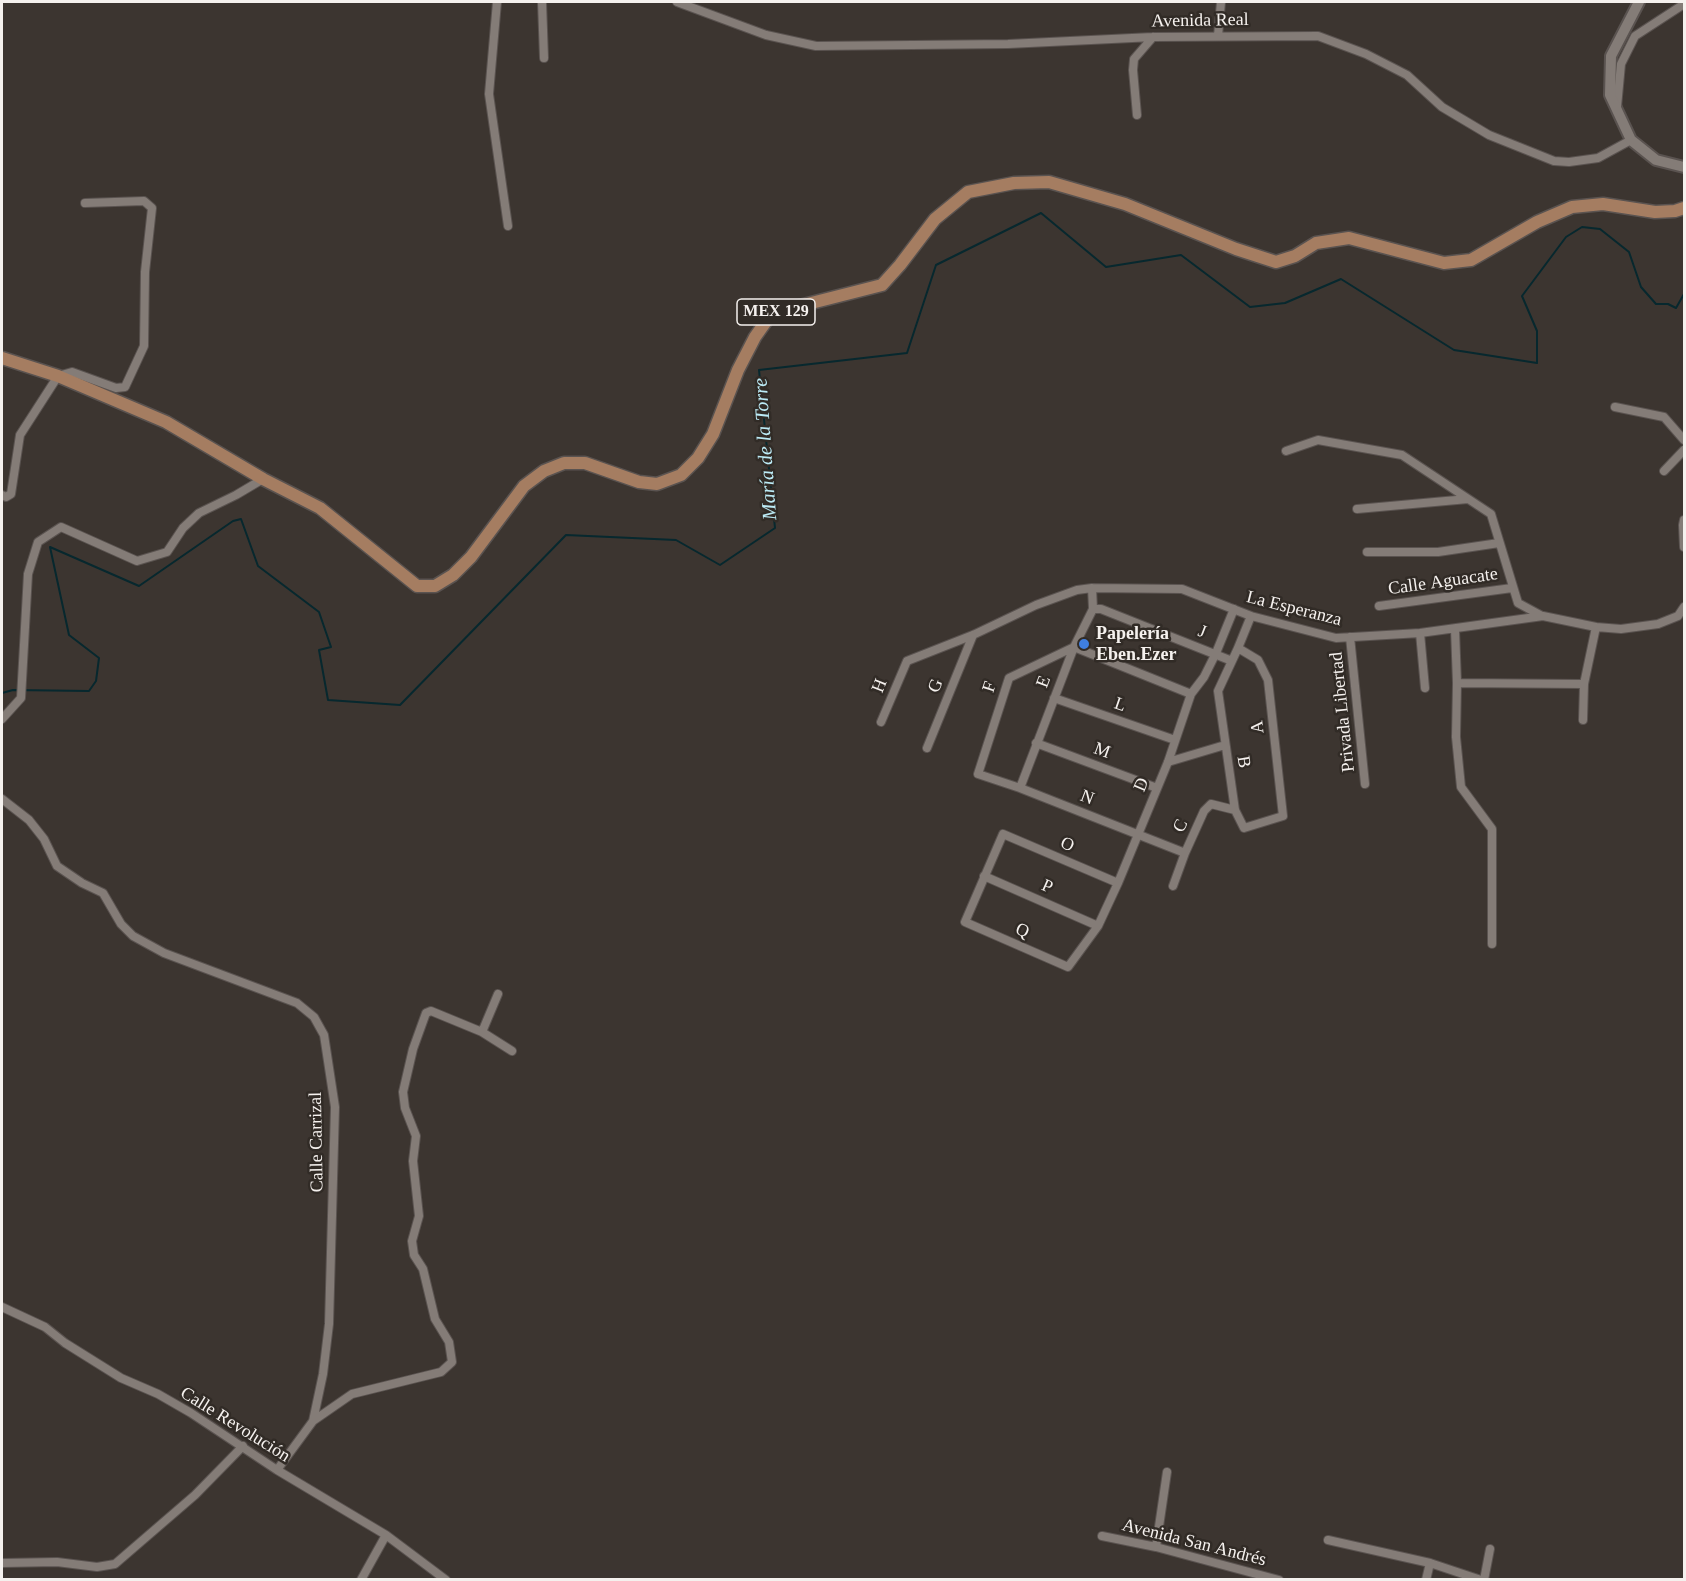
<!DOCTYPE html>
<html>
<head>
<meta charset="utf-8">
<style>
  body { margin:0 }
  #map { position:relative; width:1686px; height:1581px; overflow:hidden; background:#3c3530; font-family:Georgia,serif }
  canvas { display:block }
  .frame { position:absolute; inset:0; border:3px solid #f5f1ee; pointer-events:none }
</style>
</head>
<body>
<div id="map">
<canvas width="1686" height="1581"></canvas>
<div class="frame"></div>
</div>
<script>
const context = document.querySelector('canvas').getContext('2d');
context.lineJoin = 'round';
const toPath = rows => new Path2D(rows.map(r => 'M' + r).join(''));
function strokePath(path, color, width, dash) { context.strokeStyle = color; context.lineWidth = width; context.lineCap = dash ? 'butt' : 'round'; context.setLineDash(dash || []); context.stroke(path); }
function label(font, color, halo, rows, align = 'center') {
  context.font = font + ' Georgia,serif'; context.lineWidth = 5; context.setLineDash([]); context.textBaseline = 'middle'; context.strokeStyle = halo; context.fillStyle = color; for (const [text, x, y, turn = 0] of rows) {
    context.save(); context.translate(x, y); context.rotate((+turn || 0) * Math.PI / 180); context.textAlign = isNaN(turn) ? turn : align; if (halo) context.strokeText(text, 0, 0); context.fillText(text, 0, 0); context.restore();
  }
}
strokePath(toPath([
  [2,693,13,690,89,691,96,681,99,658,69,635,50,547,139,586,233,521,241,519,258,566,319,612,331,647,319,650,328,700,400,705,566,535,676,540,720,565,775,528,759,370,907,353,936,265,1041,213,1106,267,1181,255,1250,307,1285,303,1341,279,1454,350,1537,363,1537,331,1522,296,1566,237,1582,227,1600,229,1629,252,1641,287,1656,304,1668,304,1676,308,1684,294]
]), '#07282e', 2);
const street = toPath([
  [497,2,489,94,508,226],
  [542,2,544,58],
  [677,2,766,35,816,46,1008,44,1153,37,1318,36,1366,54,1407,75,1442,107,1489,135,1554,161,1569,162,1598,158,1631,140],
  [1218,36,1221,2],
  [1617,107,1621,64,1635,36,1684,4],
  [1137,115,1133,70,1134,59,1153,37],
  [1615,407,1664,417,1684,440],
  [1286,451,1318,440,1402,455,1491,514,1518,603,1542,616],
  [1664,471,1684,450],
  [2,495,6,497,11,494,20,435,58,376,72,372,116,388,125,387,144,346,145,272,152,208,144,201,85,203],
  [1357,509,1468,499],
  [1684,520,1683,525,1684,547],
  [1367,552,1438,552,1499,543],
  [1379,606,1512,588],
  [1093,609,1101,609,1232,661],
  [1455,629,1457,683,1456,737,1461,787,1492,829,1492,944],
  [1420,633,1425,688],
  [1350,637,1365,784],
  [1238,648,1258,660,1268,680,1283,816,1244,828,1235,810,1218,691,1238,648,1251,616],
  [1457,683,1584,684],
  [1054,698,1175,740],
  [2,719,21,698,28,574,38,542,61,527,137,561,167,552,183,528,199,513,236,495,263,479],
  [1583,720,1584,684,1596,627],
  [881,722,907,661,973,635,1036,605,1077,590,1092,588,1182,589,1251,616,1336,638,1420,633,1543,616,1596,627,1621,629,1658,624,1678,616,1684,607],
  [1036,743,1157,788],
  [927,748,973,635],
  [1168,762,1225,745],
  [1020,788,1074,647,1093,609,1092,588],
  [2,799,29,820,44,839,57,866,82,883,103,893,121,924,133,936,164,953,297,1003,314,1017,324,1035,335,1107,329,1324,323,1374,313,1421,277,1470],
  [1185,853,1020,788,978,774,1009,678,1074,647,1191,694],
  [984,876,1098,926],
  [1118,883,1003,834,965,922,1068,967,1098,926,1118,883,1168,762,1191,694,1204,677,1216,653,1234,609],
  [1173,886,1185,853,1204,811,1211,804,1235,810],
  [482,1032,498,994],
  [2,1307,45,1327,65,1343,121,1378,158,1394,191,1413,277,1470,386,1535,446,1580],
  [313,1421,352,1394,441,1372,452,1362,449,1342,435,1319,423,1269,414,1255,412,1241,419,1216,413,1161,416,1136,405,1108,403,1092,413,1049,426,1013,431,1011,482,1032,512,1051],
  [1102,1536,1156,1547,1279,1580],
  [1328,1540,1430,1563,1481,1580],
  [1156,1547,1167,1472],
  [2,1563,57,1562,97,1567,115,1564,195,1495,243,1446],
  [361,1580,386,1535],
  [1426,1580,1430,1563],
  [1484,1580,1490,1549]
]);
const secondary = toPath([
  [1639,2,1611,56,1610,95,1631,140,1656,160,1684,167]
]);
const primary = toPath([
  [2,358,58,376,166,422,263,479,320,508,417,586,435,586,453,575,471,557,524,486,544,471,564,463,585,463,639,482,657,484,681,475,698,458,713,434,738,370,755,337,772,313,882,285,900,265,935,219,968,192,1014,183,1049,182,1125,204,1236,249,1276,262,1295,256,1316,243,1349,238,1444,263,1471,260,1537,222,1572,207,1603,204,1655,212,1675,211,1684,208]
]);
strokePath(street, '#5a5350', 10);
strokePath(secondary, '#5a5350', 14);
strokePath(primary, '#5a5350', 15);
strokePath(street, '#847c77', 8);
strokePath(secondary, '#847c77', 10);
strokePath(primary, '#a57d61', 12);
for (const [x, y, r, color] of [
  [1084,644,6,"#3f7fe0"]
]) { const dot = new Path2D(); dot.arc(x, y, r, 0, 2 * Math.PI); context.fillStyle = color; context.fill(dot); strokePath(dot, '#312b26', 2); }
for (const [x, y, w] of [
  [776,312,78]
]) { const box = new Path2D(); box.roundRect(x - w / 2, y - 13, w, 26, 4.5); context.fillStyle = '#312b26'; context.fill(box); strokePath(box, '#f5f1ee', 1.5); }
label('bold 16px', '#f5f1ee', null, [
  ["MEX 129",776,312]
]);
label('18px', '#f5f1ee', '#312b26', [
  ["Avenida Real",1200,21,-1],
  ["Calle Aguacate",1443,582,-8],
  ["La Esperanza",1294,609,14],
  ["J",1202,632,21],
  ["E",1044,682,-69],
  ["H",880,686,-68],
  ["G",936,686,-68],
  ["F",990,687,-72],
  ["L",1120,705,19],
  ["Privada Libertad",1343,712,-96],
  ["A",1258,727,-96],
  ["M",1102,751,20],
  ["B",1243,762,81],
  ["D",1142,785,-67],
  ["N",1087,798,21],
  ["C",1181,826,-65],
  ["O",1067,845,23],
  ["P",1047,887,24],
  ["Q",1022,931,24],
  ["Calle Carrizal",317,1142,-91],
  ["Calle Revolución",235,1425,32],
  ["Avenida San Andrés",1194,1543,14]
]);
label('bold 18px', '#f5f1ee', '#312b26', [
  ["Papelería",1096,634],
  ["Eben.Ezer",1096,655]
], 'left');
label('italic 20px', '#bcebf6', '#312b26', [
  ["María de la Torre",766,449,-94]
]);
</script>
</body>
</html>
